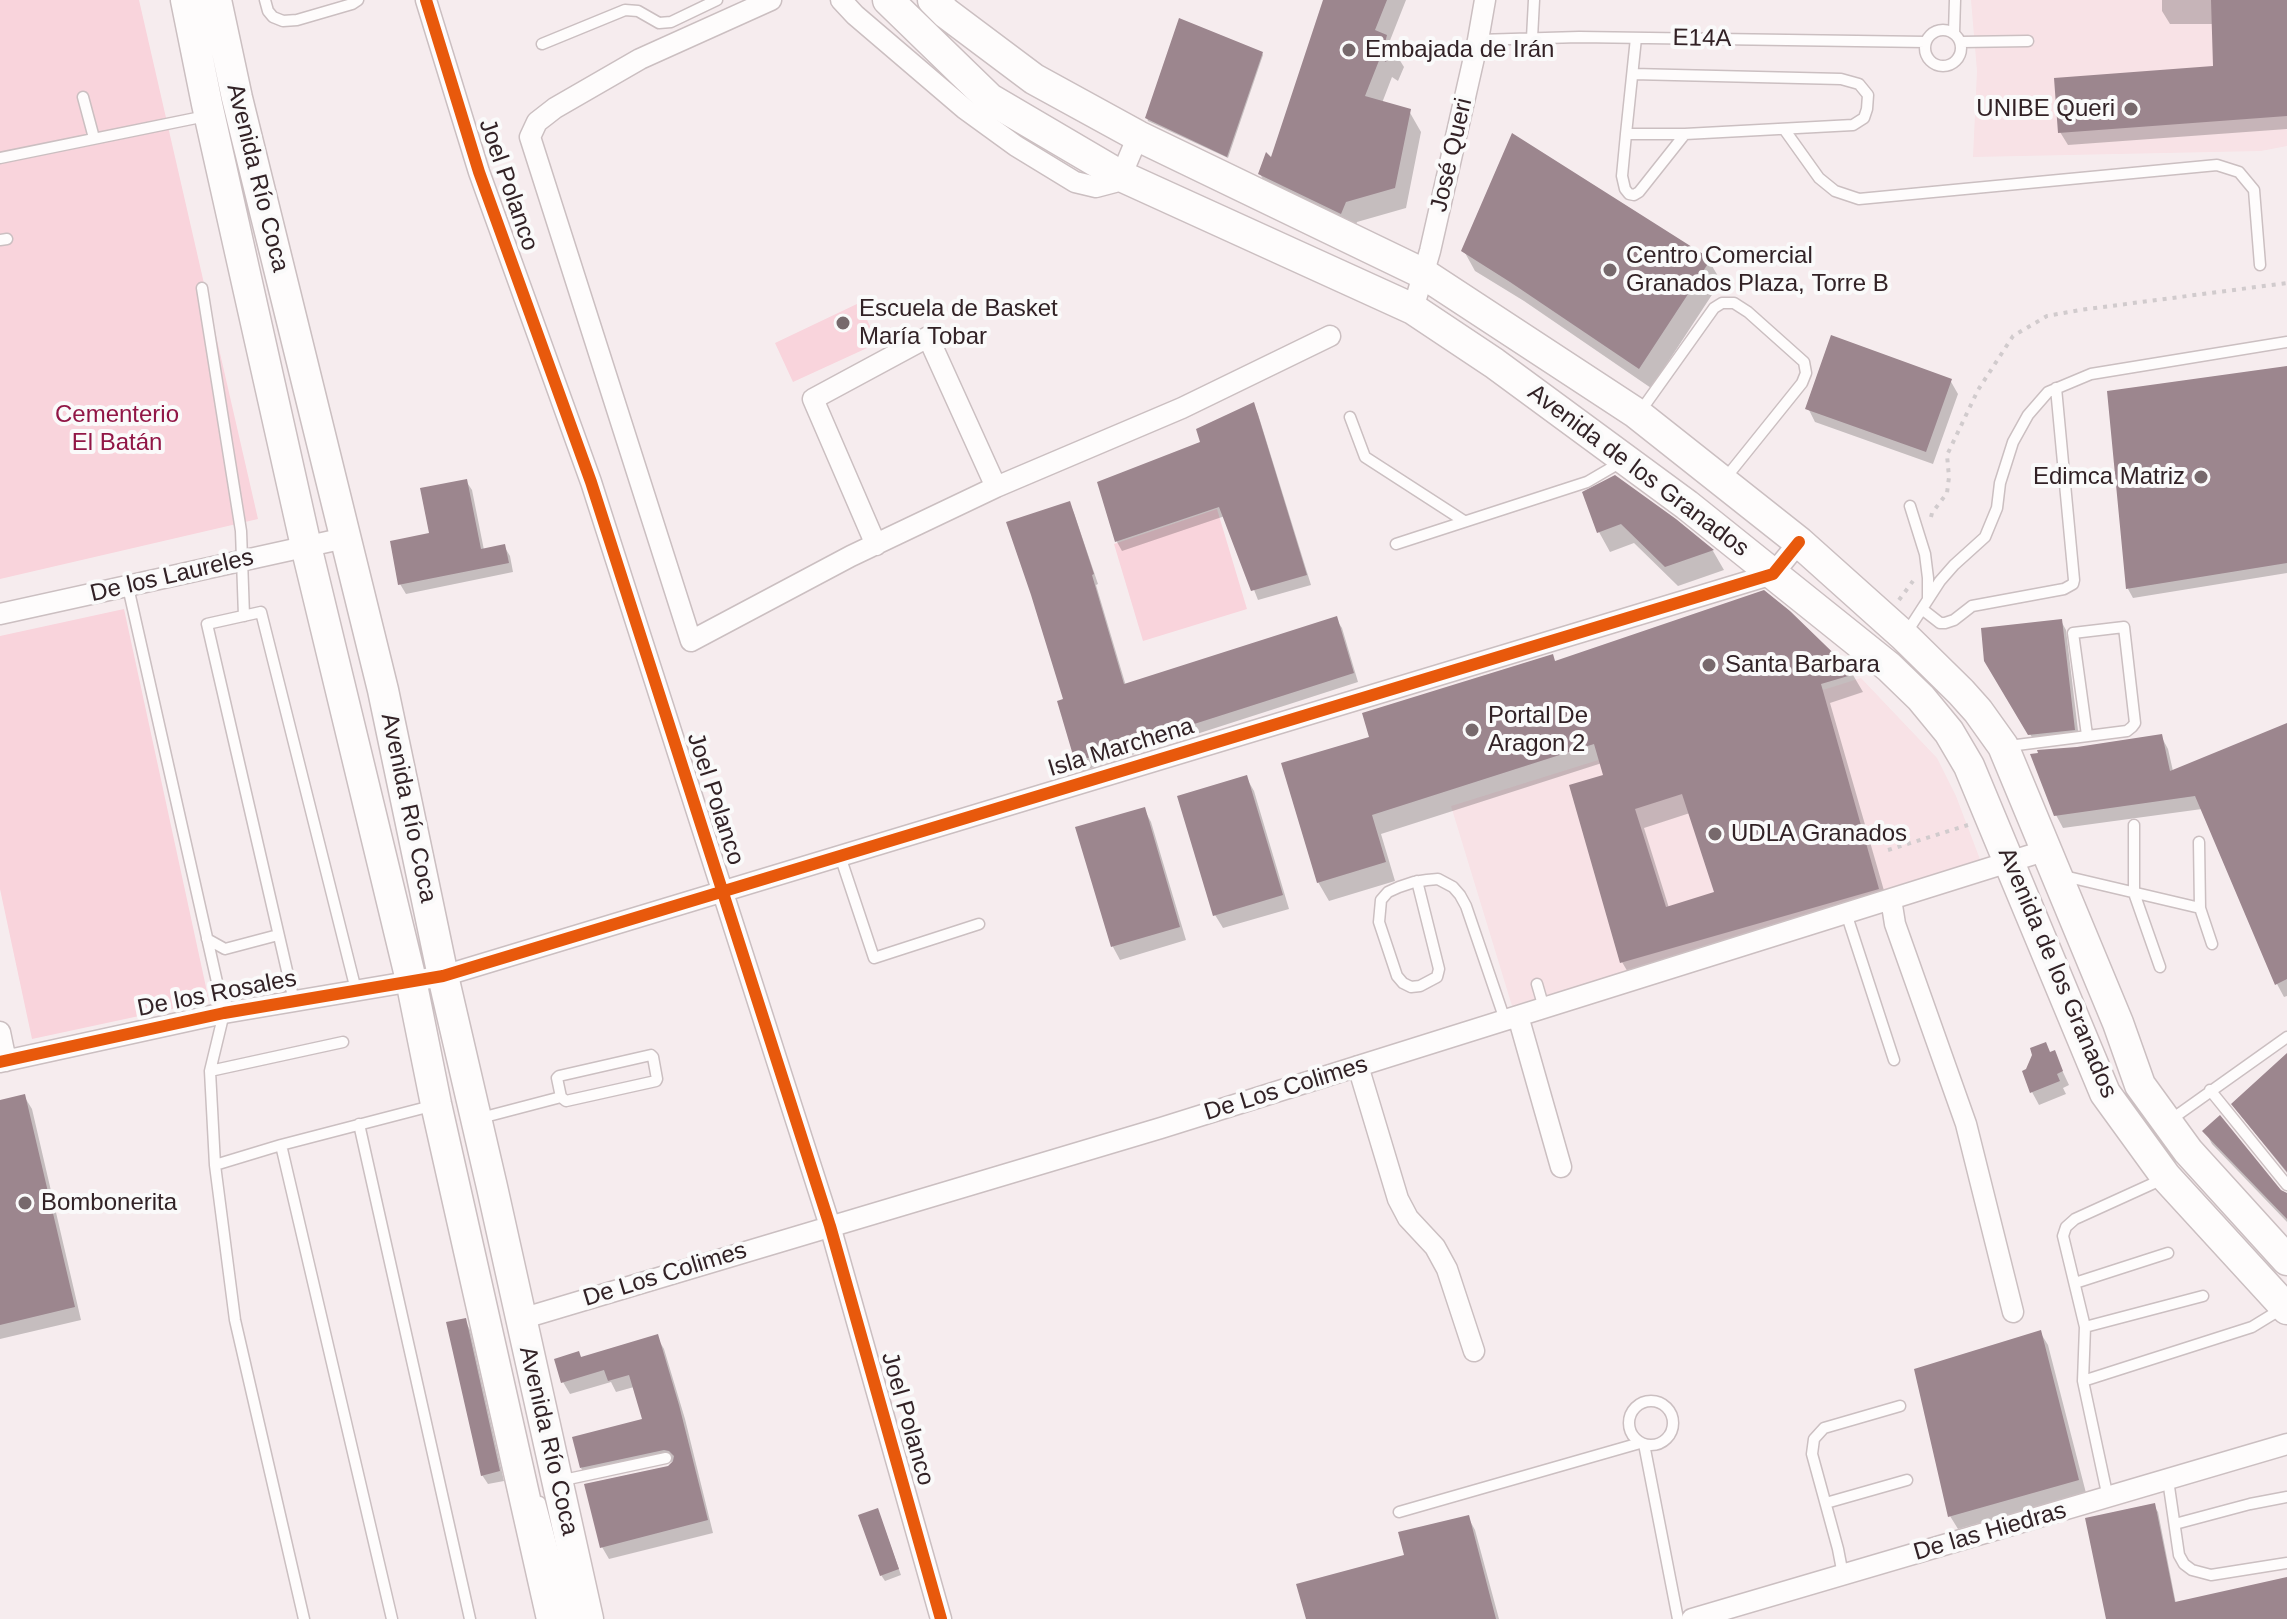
<!DOCTYPE html>
<html>
<head>
<meta charset="utf-8">
<style>
  body { margin:0 }
  canvas { display:block; background:#f6ecee }
</style>
</head>
<body>
<canvas width="2287" height="1619"></canvas>
<script>
const context = document.querySelector('canvas').getContext('2d');
context.lineJoin = 'round';
function fillPath(path, color) { context.fillStyle = color; context.fill(path, 'evenodd'); }
const toPath = rows => new Path2D(rows.map(r => 'M' + r).join(''));
function strokePath(path, color, width, dash) { context.strokeStyle = color; context.lineWidth = width; context.lineCap = dash ? 'butt' : 'round'; context.setLineDash(dash || []); context.stroke(path); }
function label(font, color, halo, rows, align = 'center') {
  context.font = font + ' Helvetica,sans-serif'; context.lineWidth = 8; context.setLineDash([]); context.textBaseline = 'middle'; context.strokeStyle = halo; context.fillStyle = color; for (const [text, x, y, turn = 0] of rows) {
    context.save(); context.translate(x, y); context.rotate((+turn || 0) * Math.PI / 180); context.textAlign = isNaN(turn) ? turn : align; if (halo) context.strokeText(text, 0, 0); context.fillText(text, 0, 0); context.restore();
  }
}
fillPath(toPath([
  [1971,0,2287,0,2287,146,2261,151,1973,157,1977,71],
  [1861,678,1937,758,1956,796,1981,862,1512,1006,1451,806]
]), '#f8e2e6');
fillPath(toPath([
  [0,0,139,0,258,519,0,579],
  [859,303,878,343,793,382,775,343],
  [1217,509,1247,609,1143,641,1114,544],
  [124,609,209,1001,32,1039,0,889,0,636]
]), '#f9d4dc');
fillPath(toPath([
  [1333,0,1406,0,1389,43,1404,67,1398,81,1392,77,1382,103,1409,111,1421,132,1406,208,1357,222,1353,233,1272,194,1260,174,1272,161],
  [2162,0,2287,0,2287,129,2068,145,2060,132,2215,68,2214,24,2170,24,2162,11],
  [1262,53,1263,55,1228,158,1148,121,1147,118],
  [1464,251,1709,261,1721,281,1651,388,1524,301,1475,271],
  [2287,368,2287,573,2133,598,2128,589],
  [1950,380,1958,394,1933,464,1815,422,1808,408],
  [1253,404,1258,414,1311,585,1258,600,1225,516,1122,551,1117,542,1100,483,1202,443],
  [1615,477,1713,551,1724,570,1678,586,1634,543,1610,552,1599,532],
  [466,481,472,490,484,550,504,546,510,556,513,572,406,594,400,584],
  [1069,503,1074,513,1098,584,1096,585,1126,686,1336,619,1342,628,1358,682,1082,771,1077,762,1059,702,1065,701],
  [1789,613,1853,675,1863,692,1830,703,1889,908,1633,981,1622,962,1572,786,1606,777,1602,763,1381,834,1395,881,1329,901,1318,882,1371,738,1552,656,1556,663],
  [1690,813,1716,894,1669,908,1644,828],
  [2061,621,2066,630,2079,739,2036,744,1986,661],
  [2287,725,2287,996,2284,997,2277,984,2202,809,2063,828,2056,815,2161,736,2168,749,2173,771],
  [1246,777,1254,791,1289,909,1223,928,1215,915],
  [1144,809,1151,822,1186,940,1120,960,1113,947,1077,829],
  [2054,1053,2069,1085,2063,1088,2066,1094,2039,1105,2032,1092,2028,1070,2034,1055],
  [2287,1055,2287,1173,2242,1117,2234,1104],
  [24,1096,32,1109,81,1320,0,1339,0,1102],
  [2205,1131,2280,1192,2287,1195,2287,1222,2212,1144],
  [465,1320,470,1330,504,1481,488,1484,482,1475],
  [2040,1332,2048,1345,2086,1493,1958,1529,1950,1516],
  [657,1337,664,1349,685,1419,713,1533,609,1559,602,1547,675,1461,588,1480,581,1468,644,1420,634,1387,616,1392,611,1382,570,1394,563,1382,556,1360,581,1359],
  [2154,1506,2158,1512,2176,1604,2287,1579,2287,1619,2108,1619],
  [880,1516,901,1575,885,1581,881,1575],
  [1468,1517,1475,1530,1499,1619,1308,1619]
]), '#0003');
fillPath(toPath([
  [1323,0,1387,0,1375,30,1387,35,1385,43,1394,45,1386,62,1380,58,1365,96,1411,109,1395,188,1346,202,1341,214,1258,174,1266,152,1271,157],
  [2211,0,2287,0,2287,116,2058,133,2054,78,2213,66],
  [1179,18,1263,52,1227,157,1145,118],
  [1512,133,1711,259,1639,369,1510,282,1461,251],
  [1831,335,1952,379,1926,452,1805,409],
  [2287,366,2287,563,2126,589,2107,391],
  [1254,402,1307,575,1251,591,1219,507,1115,542,1097,482,1200,442,1196,429],
  [1615,475,1676,519,1714,550,1665,567,1621,524,1597,533,1582,492],
  [467,479,481,549,505,544,509,563,398,585,390,541,429,533,420,488],
  [1070,501,1094,574,1092,575,1124,684,1337,616,1354,673,1075,762,1057,701,1063,699,1031,595,1006,522],
  [1764,590,1790,611,1855,674,1821,684,1879,889,1620,963,1569,785,1603,775,1594,744,1372,815,1386,862,1317,883,1281,763,1369,737,1362,713,1553,654,1555,661],
  [1682,794,1714,892,1666,907,1635,809],
  [2062,619,2075,730,2028,735,1984,661,1981,628],
  [2287,723,2287,979,2275,985,2195,796,2054,816,2030,754,2038,753,2037,750,2077,747,2162,734,2170,771],
  [1247,775,1283,895,1213,916,1177,796],
  [1145,807,1180,927,1111,947,1075,827],
  [2046,1042,2050,1052,2055,1050,2063,1071,2057,1074,2060,1081,2030,1093,2022,1071,2026,1069,2032,1055,2030,1048],
  [2287,1053,2287,1172,2231,1104],
  [25,1094,75,1307,0,1325,0,1100],
  [2220,1115,2281,1190,2287,1193,2287,1219,2202,1131],
  [466,1318,500,1471,481,1476,446,1322],
  [2041,1330,2079,1480,1948,1517,1914,1369],
  [658,1334,679,1405,708,1520,600,1548,584,1484,668,1466,673,1461,674,1456,669,1451,664,1450,580,1468,572,1437,642,1419,629,1375,608,1381,604,1370,561,1383,554,1359,579,1351,581,1357],
  [2155,1503,2175,1602,2287,1577,2287,1619,2106,1619,2085,1518],
  [878,1508,899,1569,880,1576,858,1515],
  [1469,1515,1496,1619,1306,1619,1296,1584,1404,1555,1398,1532]
]), '#9c868e');
const lane = toPath([
  [265,0,268,11,273,17,283,21,297,20,352,4,358,0],
  '1925 48a18 18 0 1 1 36 0a18 18 0 1 1-36 0Z',
  [1954,33,1955,0],
  [1532,38,1534,0],
  [1478,40,1579,37,1926,42],
  [1961,42,2028,41],
  [542,44,625,10,638,11,659,23,671,22,717,0],
  [1633,74,1841,79,1859,84,1868,95,1867,109,1864,118,1853,125,1685,134,1639,192,1634,195,1629,194,1625,189,1622,176,1626,134,1636,38],
  [83,97,94,138],
  [1784,129,1819,178,1835,191,1859,199,2217,165,2239,172,2254,190,2260,265],
  [1626,134,1685,134],
  [0,158,206,116],
  [0,240,7,239],
  [202,288,241,531,244,616],
  [1638,412,1647,402,1714,308,1722,303,1734,303,1748,312,1804,362,1806,373,1802,383,1724,480],
  [1350,417,1365,457,1464,521],
  [1910,506,1925,554,1928,578,1928,598],
  [1396,544,1587,482,1623,461],
  [128,587,224,1013,210,1071,215,1165,235,1320,304,1619],
  [1922,609,1940,623,1945,623,1954,620,1972,606,2064,589,2073,584,2074,580,2056,388],
  [1907,632,1940,581,1954,565,1985,537,1997,508,2000,483,2013,442,2028,415,2048,392,2091,374,2287,342],
  [2009,746,2127,731,2132,727,2135,723,2124,627,2073,633,2087,735],
  [2134,825,2134,893,2160,967],
  [840,856,874,958,979,924],
  [2064,876,2200,908,2199,842],
  [1417,881,1439,969,1437,977,1420,986,1411,987,1403,983,1397,976,1379,922,1381,900,1388,892,1399,887,1414,882,1427,880,1438,879,1453,887,1460,895,1466,906,1505,1020],
  [2200,908,2212,944],
  [1846,913,1894,1060],
  [207,939,225,949,278,935],
  [1537,984,1544,1008],
  [294,1001,207,624,261,612,356,990],
  [210,1071,343,1042],
  [2210,1090,2287,1185],
  [477,1119,561,1097,566,1101,656,1081,657,1079,653,1057,651,1055,559,1076,557,1078,561,1097],
  [2169,1121,2287,1037],
  [359,1124,470,1619],
  [215,1165,281,1145],
  [2075,1283,2168,1253],
  [2085,1327,2203,1296],
  [2083,1381,2252,1327,2283,1308],
  '1629 1423a22 22 0 1 1 44 0a22 22 0 1 1-44 0Z',
  [1644,1444,1678,1619],
  [2168,1480,2179,1555,2184,1564,2192,1570,2211,1575,2287,1563],
  [559,1481,666,1458],
  [2108,1498,2083,1381,2085,1327,2063,1236,2066,1227,2075,1219,2163,1179],
  [540,1502,571,1619],
  [1826,1503,1907,1480],
  [1399,1512,1640,1443],
  [2175,1524,2250,1504,2287,1497],
  [1843,1575,1838,1549,1812,1454,1814,1439,1824,1428,1900,1406],
  [392,1619,281,1145,435,1105]
]);
const street = toPath([
  [426,0,479,172,591,482,830,1226,941,1619],
  [771,0,640,59,555,108,537,122,530,137,691,641,851,556,996,487,1182,408,1330,336],
  [841,0,855,15,965,109,1016,146,1075,182,1096,187,1115,182,1121,176,1138,136],
  [1413,309,1430,251,1478,40,1485,0],
  [876,545,813,399,928,337,996,487],
  [0,614,345,538],
  [1891,899,1895,924,1966,1124,2013,1312],
  [1518,1016,1561,1167],
  [0,1032,6,1061],
  [0,1062,224,1013,443,976,1773,574,1799,542],
  [1358,1066,1398,1199,1408,1218,1435,1247,1447,1269,1474,1351],
  [521,1319,1161,1128,2047,850],
  [1692,1619,2287,1444]
]);
const primary = toPath([
  [186,0,207,104,306,546,411,980,436,1104,552,1619],
  [216,0,237,98,383,690,443,976,492,1187,588,1619],
  [888,0,990,99,1121,176,1413,309,1494,363,1687,505,1889,667,1921,698,1949,732,1969,766,2105,1093,2166,1177,2287,1309],
  [933,0,946,13,1034,79,1138,136,1424,274,1636,413,1799,542,1904,636,1961,692,1978,711,2003,746,2118,1023,2140,1085,2188,1151,2287,1260]
]);
strokePath(lane, '#cbbfc1', 13);
strokePath(street, '#cbbfc1', 23);
strokePath(primary, '#cbbfc1', 33);
strokePath(toPath([
  [1931,517,1932,513,1947,493,1949,477,1947,455,1978,390,2013,336,2047,316,2080,310,2287,283],
  [1899,600,1913,581],
  [1888,850,1968,825]
]), '#d1cbcd', 4, [4, 6]);
strokePath(lane, '#fefcfc', 10);
strokePath(street, '#fefcfc', 20);
strokePath(primary, '#fefcfc', 30);
strokePath(toPath([
  [426,0,479,172,591,482,830,1226,941,1619],
  [0,1062,224,1013,443,976,1773,574,1799,542]
]), '#e8590c', 12);
for (const [x, y, r, color] of [
  [1349,50,8,"#77696c"],
  [2131,109,8,"#77696c"],
  [1610,270,8,"#77696c"],
  [843,323,8,"#77696c"],
  [2201,477,8,"#77696c"],
  [1709,665,8,"#77696c"],
  [1472,730,8,"#77696c"],
  [1715,834,8,"#77696c"],
  [25,1203,8,"#77696c"]
]) { const dot = new Path2D(); dot.arc(x, y, r, 0, 2 * Math.PI); context.fillStyle = color; context.fill(dot); strokePath(dot, '#fafafa', 3); }
label('24px', '#322226', '#fafafa', [
  ["E14A",1702,39,1],
  ["José Queri",1452,155,-77],
  ["Avenida Río Coca",257,178,76],
  ["Joel Polanco",508,185,71],
  ["Avenida de los Granados",1638,471,37],
  ["De los Laureles",172,576,-13],
  ["Isla Marchena",1121,748,-17],
  ["Joel Polanco",715,799,72],
  ["Avenida Río Coca",408,808,78],
  ["Avenida de los Granados",2057,973,67],
  ["De los Rosales",217,994,-11],
  ["De Los Colimes",1286,1089,-17],
  ["De Los Colimes",665,1275,-17],
  ["Joel Polanco",907,1419,74],
  ["Avenida Río Coca",548,1441,77],
  ["De las Hiedras",1990,1532,-16]
]);
label('24px', '#322226', '#fafafa', [
  ["Embajada de Irán",1365,50],
  ["UNIBE Queri",2115,109,"right"],
  ["Centro Comercial",1626,256],
  ["Granados Plaza, Torre B",1626,284],
  ["Escuela de Basket",859,309],
  ["María Tobar",859,337],
  ["Edimca Matriz",2185,477,"right"],
  ["Santa Barbara",1725,665],
  ["Portal De",1488,716],
  ["Aragon 2",1488,744],
  ["UDLA Granados",1731,834],
  ["Bombonerita",41,1203]
], 'left');
label('24px', '#911646', '#fafafa', [
  ["Cementerio",117,415],
  ["El Batán",117,443]
]);
</script>
</body>
</html>
